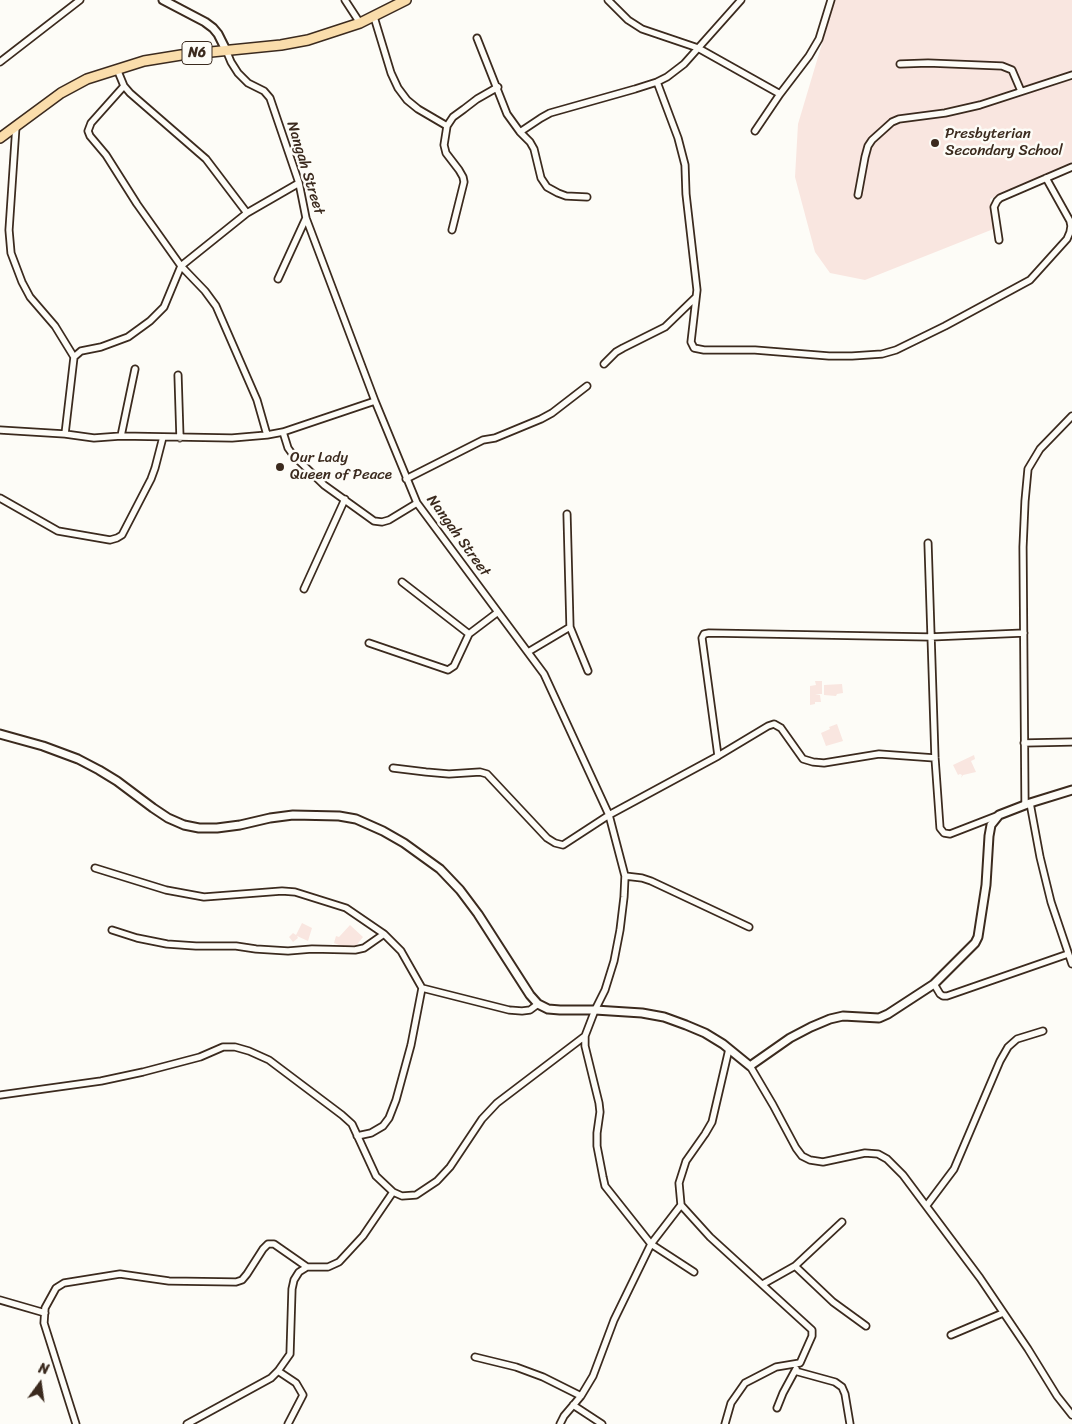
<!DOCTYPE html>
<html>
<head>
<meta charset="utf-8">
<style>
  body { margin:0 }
  #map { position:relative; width:1072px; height:1424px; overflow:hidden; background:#fdfcf7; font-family:Sriracha,sans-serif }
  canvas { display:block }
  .north { position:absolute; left:15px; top:1359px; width:50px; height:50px; -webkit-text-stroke:4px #fdfcf7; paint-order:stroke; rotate:14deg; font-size:14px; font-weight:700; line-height:20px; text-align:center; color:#3b2a1e }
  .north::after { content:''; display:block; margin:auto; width:18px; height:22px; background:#3b2a1e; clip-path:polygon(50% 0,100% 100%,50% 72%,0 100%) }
</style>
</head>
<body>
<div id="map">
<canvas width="1072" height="1424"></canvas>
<div class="north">N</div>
</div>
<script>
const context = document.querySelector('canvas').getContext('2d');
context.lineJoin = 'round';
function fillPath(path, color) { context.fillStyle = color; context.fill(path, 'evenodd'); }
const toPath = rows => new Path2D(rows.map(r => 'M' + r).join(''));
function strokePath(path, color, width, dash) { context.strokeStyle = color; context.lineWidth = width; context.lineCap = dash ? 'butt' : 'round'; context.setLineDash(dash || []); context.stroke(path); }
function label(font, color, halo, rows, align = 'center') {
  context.font = font + ' Sriracha,sans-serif'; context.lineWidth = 5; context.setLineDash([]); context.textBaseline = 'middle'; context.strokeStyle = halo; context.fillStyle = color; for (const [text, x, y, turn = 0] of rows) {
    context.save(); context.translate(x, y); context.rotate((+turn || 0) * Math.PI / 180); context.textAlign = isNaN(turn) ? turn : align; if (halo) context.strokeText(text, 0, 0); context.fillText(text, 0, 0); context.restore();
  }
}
fillPath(toPath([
  [835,0,1072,0,1072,162,990,199,996,228,865,280,830,273,815,252,795,177,798,124],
  [815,681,822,681,822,694,815,694,820,695,821,702,815,702,815,704,810,705,810,686,816,685],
  [842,684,843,693,837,694,836,696,824,695,824,685],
  [837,724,843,741,826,746,821,733,830,729,829,727],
  [974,755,975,759,971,761,976,772,963,775,961,778,962,775,960,774,958,775,953,765],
  [302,923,312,928,308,941,297,936,298,938,293,942,289,937,293,933,296,935],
  [350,925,363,937,355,947,352,945,349,949,334,943,336,936,339,937]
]), '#f9e6e0');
const minor = toPath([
  [345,0,360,23],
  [608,0,628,20,642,29,698,48,780,94],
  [374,17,391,73,398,88,407,100,418,109,447,126],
  [477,38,507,114,520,132],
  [226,50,231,62,238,73,248,83,264,91,270,98,299,183,306,218,375,401,417,503,544,674,609,815,625,876,624,897,620,930,614,961,605,990,595,1010,585,1036,585,1046,599,1103,600,1112,597,1133,597,1146,603,1177,605,1186,651,1244,694,1272],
  [0,62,80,0],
  [900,64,928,63,1002,66,1012,70,1021,91],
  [117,69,124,86,130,93,206,159,247,213],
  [657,82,678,138,685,165,686,194,697,290,691,342,694,348,704,350,755,350,829,356,852,356,882,354,896,350,945,326,1030,280,1067,239,1070,232,1071,226,1070,221,1046,178],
  [124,86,91,123,88,131,90,136,106,155,137,204,181,266,205,291,216,306,257,400,267,435],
  [16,126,9,230,11,253,22,282,30,297,55,326,74,357,65,434],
  [755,131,780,94,809,56,819,39,831,0],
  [858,195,865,157,868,146,872,140,892,122,899,119,945,113,980,105,1072,75],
  [587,197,566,196,558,193,547,187,541,178,534,149,530,142,520,132,541,118,550,113,635,89,657,82,667,77,684,64,741,0],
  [452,230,464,182,463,177,459,170,446,153,444,145,447,126,453,117,464,109,477,99,498,87],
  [999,240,994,207,997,201,1000,198,1072,167],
  [278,279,306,218],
  [74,357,81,351,101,347,128,337,150,321,164,307,181,266,247,213,299,183],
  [604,364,616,352,623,348,665,327,696,297],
  [178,375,180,438],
  [0,430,65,434,94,438,121,436,232,438,267,435,283,432,375,401],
  [283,432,288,448,293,455,324,485,374,521,382,522,389,520,417,503],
  [121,436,135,369],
  [406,479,483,440,495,438,541,419,552,413,587,386],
  [0,498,58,531,110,540,117,538,122,535,151,479,155,468,163,437],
  [567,514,570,627,588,671],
  [928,543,935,758,940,828,944,833,950,834,999,815],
  [402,582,469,634],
  [304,589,345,499],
  [369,643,448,670,454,666,469,634,498,612],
  [528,652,570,627],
  [1024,743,1072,742],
  [718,756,702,638,704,634,709,633,930,637,1024,633],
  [393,768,426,772,449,774,480,772,487,774,547,838,555,843,563,845,609,815,718,756,768,726,774,724,781,728,803,759,813,762,824,763,879,754,935,758],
  [1030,803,1040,857,1051,902,1072,964],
  [1025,804,1023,547,1025,501,1028,469,1040,449,1072,416],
  [95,868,166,890,204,897,282,891,295,892,346,908,384,934],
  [625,876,642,878,651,881,749,927],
  [112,930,137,938,167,944,196,946,236,946,256,949,288,951,312,949,355,950,364,948,384,934,401,951,422,988,411,1045,396,1100,389,1118,383,1126,371,1133,357,1136],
  [934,984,940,994,943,996,947,996,1068,954],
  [422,988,509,1010,522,1011,530,1010,538,1004],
  [750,1066,773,1105,796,1148,802,1156,810,1160,823,1162,865,1153,878,1154,887,1159,903,1175,980,1278,1028,1349,1057,1396,1072,1415],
  [0,1095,101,1081,143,1072,200,1057,223,1047,235,1047,249,1051,269,1060,342,1115,352,1124,376,1176,393,1192,402,1196,416,1195,437,1181,450,1167,482,1119,497,1103,585,1036],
  [927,1205,954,1169,1000,1061,1008,1047,1017,1039,1043,1031],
  [795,1266,833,1302,866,1326],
  [763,1284,795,1266,842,1222],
  [0,1300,45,1313],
  [951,1335,1003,1313],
  [475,1357,516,1367,543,1377,581,1396],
  [278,1371,296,1383,303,1395,288,1424],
  [795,1371,835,1382,842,1387,845,1394,850,1424],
  [573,1405,602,1424],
  [777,1408,783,1393,796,1369],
  [76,1424,44,1323,45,1308,56,1288,64,1283,120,1274,169,1281,236,1282,242,1280,247,1274,263,1249,268,1244,274,1244,307,1267],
  [187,1424,271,1378,278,1371,290,1354,292,1289,294,1280,299,1272,307,1267,328,1267,339,1262,363,1236,393,1192],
  [560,1424,564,1416,581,1396,593,1376,614,1320,651,1244,681,1205],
  [725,1424,731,1403,745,1383,776,1367,800,1363,812,1336,812,1330,710,1237,681,1205,679,1183,686,1161,705,1134,712,1122,729,1049]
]);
const tertiary = toPath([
  [163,0,205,22,213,28,218,34,226,50],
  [0,734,43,746,78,759,99,770,117,781,153,808,168,818,184,825,199,828,217,828,240,825,270,818,293,815,339,816,356,819,383,831,404,843,440,869,460,890,478,914,530,995,538,1004,548,1009,560,1010,595,1010,642,1013,664,1017,686,1025,705,1033,723,1044,750,1066,790,1038,811,1027,830,1019,843,1016,879,1018,888,1014,934,984,975,943,978,937,986,885,989,836,991,825,999,815,1030,803,1072,790]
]);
const trunk = toPath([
  [0,138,61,93,87,79,144,61,181,55,281,45,308,40,360,23,406,0]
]);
strokePath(minor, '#3b2a1e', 9);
strokePath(tertiary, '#3b2a1e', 11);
strokePath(trunk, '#3b2a1e', 12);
strokePath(minor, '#fdfcf7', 5.5);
strokePath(tertiary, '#fdfcf7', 7);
strokePath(trunk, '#faddab', 9);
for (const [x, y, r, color] of [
  [935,143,5,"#3b2a1e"],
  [280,467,5,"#3b2a1e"]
]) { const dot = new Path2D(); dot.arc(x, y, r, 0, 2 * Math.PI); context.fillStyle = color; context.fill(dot); strokePath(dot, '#fdfcf7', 2); }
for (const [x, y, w] of [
  [197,53,30]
]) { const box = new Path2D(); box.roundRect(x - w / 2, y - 11.5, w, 23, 4); context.fillStyle = '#fdfcf7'; context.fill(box); strokePath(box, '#3b2a1e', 1); }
label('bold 14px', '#3b2a1e', null, [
  ["N6",197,53]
]);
label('15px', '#3b2a1e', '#fdfcf7', [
  ["Presbyterian",945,134],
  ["Secondary School",945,151],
  ["Our Lady",290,458],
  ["Queen of Peace",290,475]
], 'left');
label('15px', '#3b2a1e', '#fdfcf7', [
  ["Nangah Street",305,168,73],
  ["Nangah Street",458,536,54]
]);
</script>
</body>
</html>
